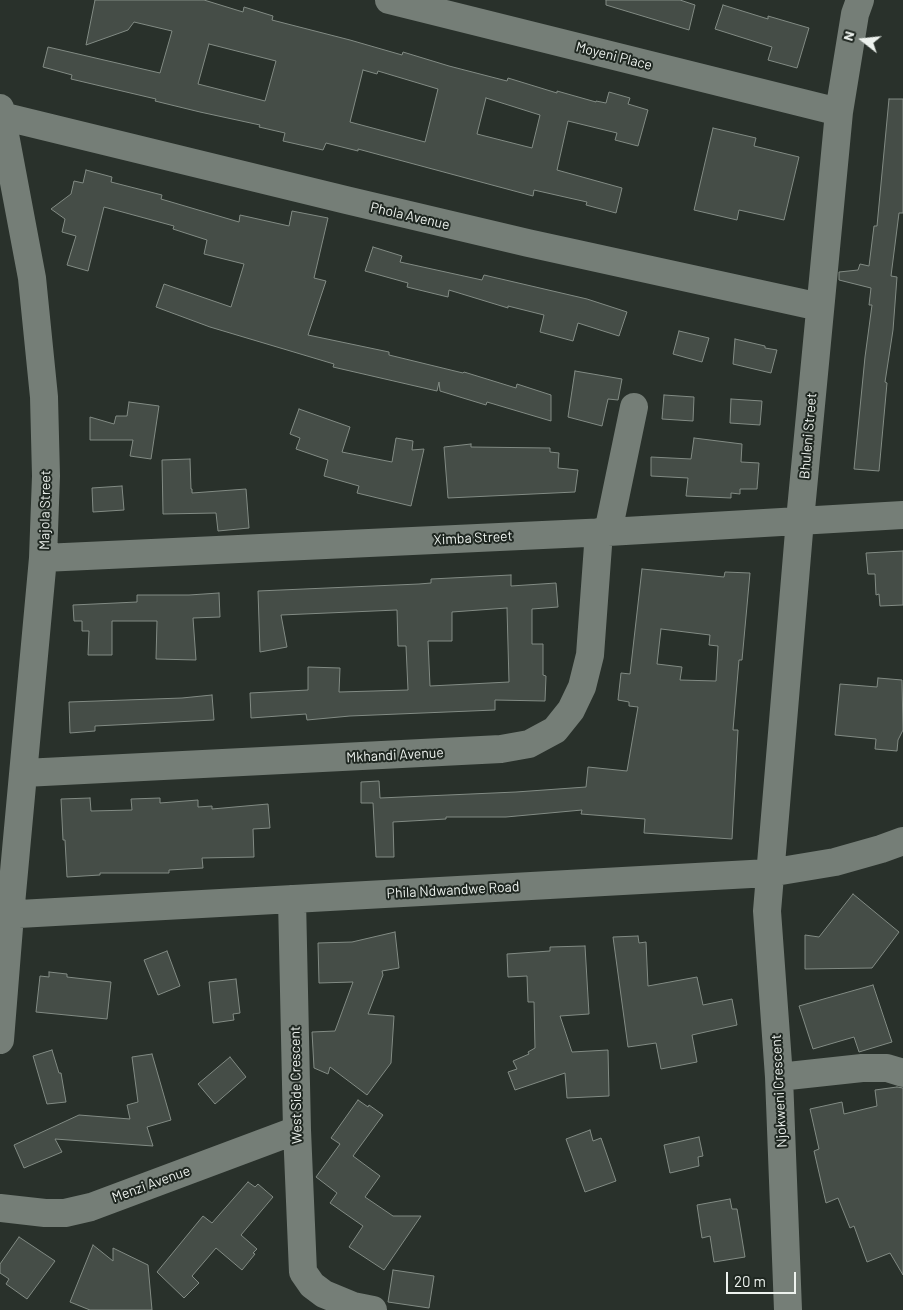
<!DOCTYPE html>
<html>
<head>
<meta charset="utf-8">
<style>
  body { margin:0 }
  #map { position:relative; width:903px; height:1310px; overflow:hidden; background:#29312b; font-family:Barlow,sans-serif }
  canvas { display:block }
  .north { position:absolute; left:838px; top:15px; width:50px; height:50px; -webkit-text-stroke:4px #1f2721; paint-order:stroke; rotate:286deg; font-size:14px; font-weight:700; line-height:20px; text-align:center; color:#edf2ee }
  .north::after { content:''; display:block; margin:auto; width:18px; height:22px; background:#edf2ee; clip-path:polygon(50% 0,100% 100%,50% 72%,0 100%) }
  .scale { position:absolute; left:726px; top:1272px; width:70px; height:22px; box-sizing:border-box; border:2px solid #edf2ee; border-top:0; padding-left:6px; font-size:15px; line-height:18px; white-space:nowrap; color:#edf2ee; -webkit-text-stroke:4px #1f2721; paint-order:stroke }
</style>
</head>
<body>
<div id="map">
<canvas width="903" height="1310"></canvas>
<div class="north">N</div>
<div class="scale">20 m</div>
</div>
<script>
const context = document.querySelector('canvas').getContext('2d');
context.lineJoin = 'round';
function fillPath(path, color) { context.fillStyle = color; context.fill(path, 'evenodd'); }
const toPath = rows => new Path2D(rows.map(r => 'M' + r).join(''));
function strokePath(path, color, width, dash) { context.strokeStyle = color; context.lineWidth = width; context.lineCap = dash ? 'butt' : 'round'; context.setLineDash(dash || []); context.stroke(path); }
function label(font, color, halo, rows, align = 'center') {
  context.font = font + ' Barlow,sans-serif'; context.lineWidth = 4; context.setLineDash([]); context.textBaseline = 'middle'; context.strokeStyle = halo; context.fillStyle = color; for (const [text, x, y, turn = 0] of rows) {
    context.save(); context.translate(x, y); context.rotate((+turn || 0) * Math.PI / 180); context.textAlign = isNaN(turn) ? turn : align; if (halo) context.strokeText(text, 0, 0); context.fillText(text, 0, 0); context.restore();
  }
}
const building = toPath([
  [95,0,204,0,243,12,244,7,273,16,272,20,350,40,402,55,403,52,449,66,507,81,508,78,557,93,557,91,596,102,596,101,606,103,609,92,630,98,628,104,648,110,638,146,615,140,617,133,568,121,557,170,622,188,616,213,586,205,587,202,534,190,533,196,358,149,358,151,326,143,323,150,283,141,285,133,259,127,260,125,200,112,155,101,156,99,71,79,72,75,43,67,48,47,160,73,172,31,134,22,128,30,86,45,95,0],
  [209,44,276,61,265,101,198,84,209,44],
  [363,70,377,74,378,71,438,89,425,142,350,122,363,70],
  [486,98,540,115,532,148,477,134,486,98],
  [606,0,680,0,695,5,689,30,606,5,606,0],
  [723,5,768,19,768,16,809,28,797,68,768,60,772,47,715,29,723,5],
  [889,99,903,99,903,213,899,213,891,276,897,277,893,330,885,382,887,383,879,471,854,469,865,357,872,305,869,305,871,288,839,280,839,272,858,270,860,264,869,266,874,226,877,226,889,99],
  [713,128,756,138,754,146,799,157,784,220,739,210,737,220,694,210,713,128],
  [86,170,112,177,111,182,162,195,161,199,239,222,240,215,289,226,292,211,328,218,314,278,326,281,308,335,389,352,389,355,463,373,464,372,516,388,517,384,551,395,551,421,487,402,486,405,440,391,439,382,437,391,333,367,334,364,210,327,156,307,164,284,231,307,244,264,204,254,207,240,173,229,174,226,104,207,88,271,67,265,76,236,62,232,65,219,51,209,71,194,74,181,83,183,86,170],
  [373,247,402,256,400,262,482,280,484,275,587,299,627,312,619,336,578,323,573,341,540,332,544,315,508,306,508,308,449,290,448,297,407,287,408,283,365,271,373,247],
  [679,331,709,338,702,362,673,354,679,331],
  [735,339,765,346,765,348,777,350,771,373,733,364,735,339],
  [575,371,622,379,618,400,608,399,602,426,568,417,575,371],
  [664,395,694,397,693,421,662,419,664,395],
  [731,399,762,401,760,425,730,423,731,399],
  [129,402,159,406,151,459,130,456,133,440,90,440,90,417,114,424,116,416,127,416,129,402],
  [299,409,350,427,342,452,392,462,396,438,413,441,412,450,424,449,411,506,357,493,359,486,324,476,328,460,296,449,300,438,290,434,299,409],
  [694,438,742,444,741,462,759,463,757,489,740,489,740,494,731,493,731,498,686,496,688,478,651,476,651,457,691,459,694,438],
  [471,444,471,447,550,448,550,452,559,453,558,468,578,470,575,492,448,498,444,447,471,444],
  [190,459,191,489,192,489,192,493,246,489,249,528,218,531,216,513,163,514,162,460,190,459],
  [122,486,124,510,93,512,92,488,122,486],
  [903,551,903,605,880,606,879,594,876,595,875,574,868,574,866,553,903,551],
  [642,569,724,577,725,572,750,573,742,660,739,660,733,730,738,730,732,839,644,833,645,819,581,814,582,810,506,817,446,817,446,819,393,822,394,857,376,857,373,803,361,803,361,782,379,781,380,798,516,792,586,787,588,767,627,771,638,707,629,706,629,702,618,700,621,673,630,674,642,569],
  [661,629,710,635,709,645,718,646,716,681,680,680,682,667,657,664,661,629],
  [511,575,511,586,556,583,558,607,532,609,532,644,543,644,543,675,546,676,545,701,495,700,495,710,350,716,307,720,306,714,251,718,250,693,308,690,308,667,340,668,339,692,408,690,406,646,398,646,397,610,281,615,287,647,260,652,258,591,419,584,431,583,431,579,511,575],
  [507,608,509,682,430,686,428,641,452,641,452,612,507,608],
  [219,593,220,617,193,618,196,660,156,659,157,621,112,621,112,655,88,655,89,631,82,631,82,621,74,621,73,605,137,602,137,595,189,595,219,593],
  [878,678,902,680,903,730,898,740,897,751,875,749,876,739,835,735,840,684,877,687,878,678],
  [212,695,214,720,95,726,95,731,70,733,69,702,182,698,212,695],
  [90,798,91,811,132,810,131,799,160,798,160,803,198,800,198,807,212,806,212,809,268,804,270,828,253,829,254,857,202,858,203,868,169,870,169,873,100,873,100,875,67,877,65,840,63,840,61,799,90,798],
  [853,894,899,932,872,968,805,969,805,935,819,937,853,894],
  [395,932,399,968,382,971,383,975,368,1014,394,1016,391,1063,367,1095,330,1067,328,1074,314,1068,312,1032,335,1031,353,982,319,983,318,943,352,942,395,932],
  [638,936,639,943,646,942,648,986,697,977,703,1005,732,999,737,1025,692,1035,697,1062,661,1069,656,1043,628,1047,613,937,638,936],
  [585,946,589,1014,560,1016,572,1052,608,1050,609,1096,567,1098,565,1073,515,1090,508,1072,517,1069,513,1061,529,1054,528,1052,535,1048,534,1002,528,1002,527,976,508,977,507,954,550,951,550,947,585,946],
  [167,951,180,986,158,995,144,960,167,951],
  [49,972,67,974,67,977,111,982,107,1019,36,1012,40,976,49,977,49,972],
  [236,979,240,1013,233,1014,234,1020,213,1023,209,982,236,979],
  [873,985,892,1042,859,1052,854,1037,813,1049,799,1006,873,985],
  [52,1050,59,1073,61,1073,66,1102,47,1104,33,1056,52,1050],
  [152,1054,171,1120,147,1127,153,1146,55,1139,62,1152,24,1168,14,1145,79,1115,130,1119,127,1105,138,1102,132,1057,152,1054],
  [230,1057,246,1077,215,1104,198,1084,230,1057],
  [897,1087,903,1088,903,1275,890,1253,867,1262,854,1226,850,1228,838,1198,826,1203,814,1151,819,1149,810,1109,842,1102,844,1114,877,1106,875,1090,897,1087],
  [358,1100,368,1107,369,1105,383,1115,353,1156,380,1176,365,1197,393,1216,421,1216,384,1270,349,1247,363,1226,330,1203,337,1193,316,1177,340,1144,331,1138,358,1100],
  [590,1130,593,1141,601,1138,616,1181,585,1192,566,1139,590,1130],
  [699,1137,703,1156,698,1157,699,1166,670,1173,664,1145,699,1137],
  [248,1182,255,1187,258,1184,273,1197,241,1235,257,1249,253,1253,255,1254,242,1270,216,1248,192,1276,199,1283,184,1298,157,1272,203,1216,212,1223,248,1182],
  [730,1199,732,1209,737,1209,745,1257,714,1262,710,1236,702,1238,697,1205,730,1199],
  [19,1237,55,1261,27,1299,6,1284,9,1279,0,1273,0,1264,19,1237],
  [93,1245,113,1261,113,1248,148,1265,152,1310,90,1310,70,1302,93,1245],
  [393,1270,434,1276,429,1308,388,1302,393,1270]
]);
fillPath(building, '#454d47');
strokePath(building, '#828b84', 1);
strokePath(toPath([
  [389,0,839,112],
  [0,108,32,278,44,397,46,476,43,558,10,915,0,1040],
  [2,116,346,200,528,243,820,307],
  [608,532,634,407],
  [43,558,608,532,903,515],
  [24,773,501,749,529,744,555,730,571,710,582,687,590,655,599,532],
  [292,899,297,1130,303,1272,312,1285,324,1294,353,1306,373,1310],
  [0,915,769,873,835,862,881,849,903,841],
  [779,1077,862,1068,887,1068,903,1073],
  [0,1208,45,1213,65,1213,91,1207,297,1130],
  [788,1310,779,1077,767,911,800,520,839,112,855,14,860,0]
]), '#757e77', 28);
label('14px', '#edf2ee', '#1f2721', [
  ["Moyeni Place",614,56,14],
  ["Phola Avenue",410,216,13],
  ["Bhuleni Street",808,436,-85],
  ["Majola Street",45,510,-89],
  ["Ximba Street",473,538,-3],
  ["Mkhandi Avenue",395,755,-3],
  ["Phila Ndwandwe Road",453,890,-3],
  ["West Side Crescent",296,1085,-91],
  ["Njokweni Crescent",779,1091,-93],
  ["Menzi Avenue",151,1184,-20]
]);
</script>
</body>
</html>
